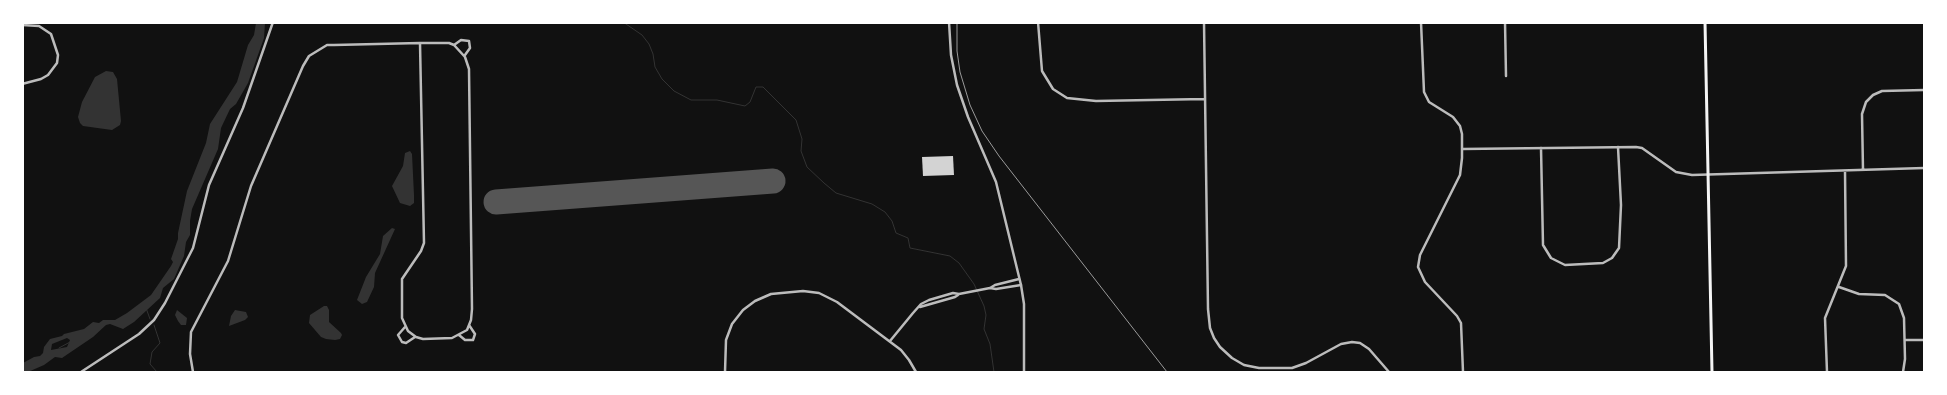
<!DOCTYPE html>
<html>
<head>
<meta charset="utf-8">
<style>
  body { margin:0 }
  #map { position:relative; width:1947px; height:395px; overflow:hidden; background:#111; font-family:Rubik,sans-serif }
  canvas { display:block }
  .frame { position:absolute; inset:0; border:24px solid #fff; pointer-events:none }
</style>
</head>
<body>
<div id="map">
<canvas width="1947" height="395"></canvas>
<div class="frame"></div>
</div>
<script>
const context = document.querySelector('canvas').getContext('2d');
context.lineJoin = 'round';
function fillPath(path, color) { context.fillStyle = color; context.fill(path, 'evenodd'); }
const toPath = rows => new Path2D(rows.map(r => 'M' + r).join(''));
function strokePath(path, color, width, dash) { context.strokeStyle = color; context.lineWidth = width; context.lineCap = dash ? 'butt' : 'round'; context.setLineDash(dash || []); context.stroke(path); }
fillPath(toPath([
  [256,23,265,23,264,38,248,83,236,104,230,109,221,128,218,149,192,209,190,221,190,235,186,242,184,256,174,279,163,288,160,298,134,322,123,329,110,324,106,325,93,337,62,358,55,357,44,365,28,372,23,372,23,363,34,357,40,356,43,353,44,347,50,339,62,336,64,334,84,329,93,322,99,323,103,320,115,320,127,313,151,295,171,266,173,262,171,259,178,239,178,233,187,191,206,143,210,124,237,82,248,45,254,35],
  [67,338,70,340,67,347,51,350,52,344],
  [106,71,113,72,117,79,121,121,120,125,112,130,83,126,80,123,78,117,82,102,95,77],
  [410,151,412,154,414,195,414,203,410,206,400,203,392,186,403,166,405,153],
  [392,228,395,229,375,273,374,287,367,302,362,304,357,300,366,277,380,254,383,236],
  [324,306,327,306,329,310,329,322,341,333,342,335,340,339,335,340,326,339,321,337,309,323,310,315],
  [177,310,187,318,186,325,181,325,178,321,175,315],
  [235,310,246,312,248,317,245,320,229,326,231,316]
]), '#333');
strokePath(toPath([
  [623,22,642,35,649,44,653,54,655,67,662,79,674,91,691,100,717,100,745,106,750,102,756,87,763,87,796,120,802,139,801,151,807,167,824,183,836,193,872,204,885,212,892,221,896,233,908,238,910,248,950,256,959,263,974,284,984,306,986,315,984,329,990,344,994,372],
  [146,308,150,319],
  [154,325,160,343,152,352,150,364,157,372],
  [59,348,70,342]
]), '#333', 1);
strokePath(toPath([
  [496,202,773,181]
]), '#565656', 25);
fillPath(toPath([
  [953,156,954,175,923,176,922,157]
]), '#d3d3d3');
strokePath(toPath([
  [1038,22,1042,71,1053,89,1067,98,1096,101,1204,99],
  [1204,22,1208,309,1210,328,1214,338,1220,347,1232,358,1244,365,1259,368,1292,368,1306,363,1341,344,1352,342,1360,343,1369,349,1389,372],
  [1421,22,1424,92,1429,102,1453,117,1460,126,1462,134,1462,158,1460,175,1420,255,1418,267,1425,282,1457,316,1461,323,1463,372],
  [1505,22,1506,76],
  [1789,22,1802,22],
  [22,25,39,26,51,34,58,55,57,63,48,75,41,79,22,84],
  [454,45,461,40,469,41,470,48,465,55],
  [1541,148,1543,245,1551,258,1565,265,1603,263,1612,258,1619,248,1621,205,1618,147],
  [1462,149,1636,147,1642,148,1676,172,1692,175,1924,168],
  [1863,170,1862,114,1866,102,1873,95,1882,91,1924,90],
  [1839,287,1859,294,1885,295,1899,304,1904,318,1905,359,1903,372],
  [990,288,995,285,1019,279],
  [920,307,955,297,958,295],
  [405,327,398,335,402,342,406,343,415,337],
  [459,335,465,340,473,340,475,334,469,325],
  [1905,340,1924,340],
  [890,341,913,313,921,304,929,300,953,293,959,294,990,288,996,289,1021,285],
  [81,372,139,334,154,320,165,303,193,248,209,185,243,108,273,22],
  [193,372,190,354,191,332,228,261,251,186,303,66,309,56,327,45,334,45,420,43,449,43,454,45,465,57,469,69,472,309,471,320,467,330,452,338,423,339,416,337,408,331,402,318,402,279,421,251,424,243,420,43],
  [725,372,726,340,732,324,743,310,755,301,771,294,803,291,819,293,837,302,901,350,909,360,916,372],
  [1827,372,1825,318,1846,266,1845,171]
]), '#bcbcbc', 2.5);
strokePath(toPath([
  [949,22,951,55,957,85,968,117,996,182,1021,285,1024,304,1024,372]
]), '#bcbcbc', 2.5);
strokePath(toPath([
  [1705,22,1712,372]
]), '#f5f5f5', 3);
strokePath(toPath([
  [957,22,957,51,960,72,970,105,982,131,999,156,1167,372]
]), '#9a9a9a', 1);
</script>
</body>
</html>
